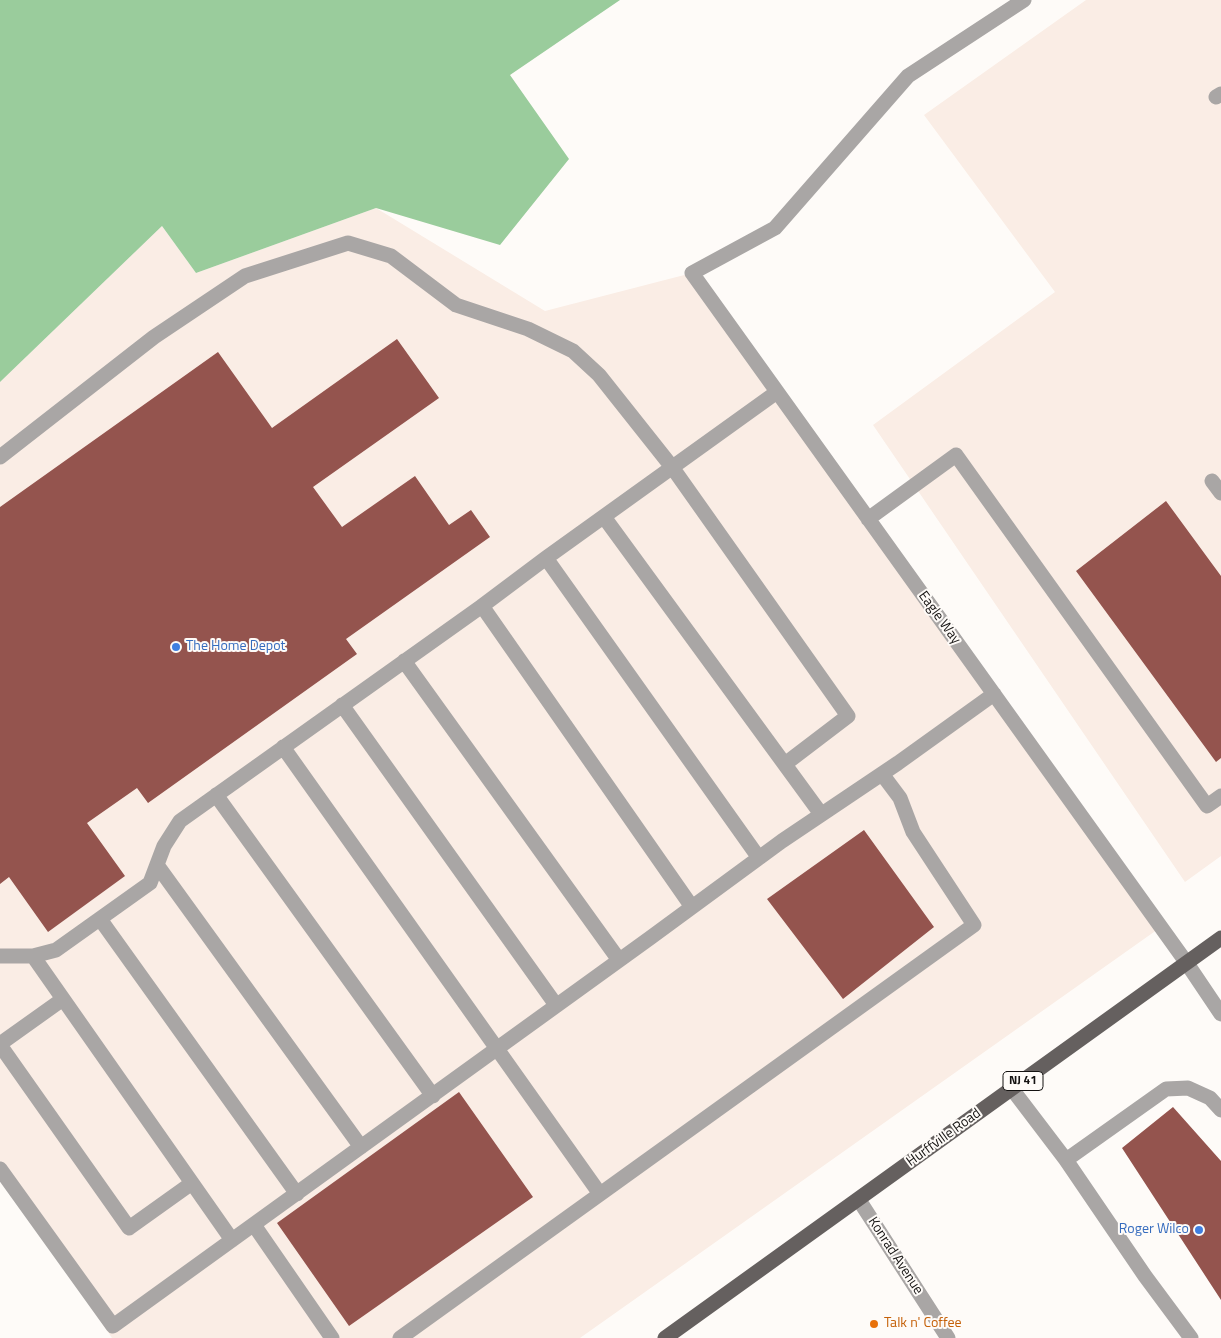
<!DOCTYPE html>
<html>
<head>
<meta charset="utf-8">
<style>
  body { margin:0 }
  canvas { display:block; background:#fefbf8 }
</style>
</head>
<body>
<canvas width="1221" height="1338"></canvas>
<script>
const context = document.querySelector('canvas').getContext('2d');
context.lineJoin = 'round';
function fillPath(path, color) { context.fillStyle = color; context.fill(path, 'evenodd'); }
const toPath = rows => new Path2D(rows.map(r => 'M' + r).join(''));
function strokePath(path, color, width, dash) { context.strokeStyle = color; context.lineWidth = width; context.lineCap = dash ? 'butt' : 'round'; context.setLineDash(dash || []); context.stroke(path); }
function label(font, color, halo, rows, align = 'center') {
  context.font = font + ' "Titillium Web",sans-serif'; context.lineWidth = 4; context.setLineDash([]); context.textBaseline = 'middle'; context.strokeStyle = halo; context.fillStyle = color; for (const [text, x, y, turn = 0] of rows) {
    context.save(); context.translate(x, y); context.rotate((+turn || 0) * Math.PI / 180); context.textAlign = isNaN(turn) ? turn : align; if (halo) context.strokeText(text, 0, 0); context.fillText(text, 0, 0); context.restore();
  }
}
fillPath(toPath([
  [1086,0,1221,0,1221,856,1185,882,873,425,1055,292,924,115],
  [376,208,545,311,692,273,1161,927,580,1338,112,1338,0,1171,0,382,162,226,196,273]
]), '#faede5');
fillPath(toPath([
  [0,0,620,0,510,75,569,159,500,245,376,208,196,273,162,226,0,382]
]), '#9acc9c');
fillPath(toPath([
  [397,339,439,398,313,487,342,527,415,476,449,525,471,510,490,537,346,639,357,654,148,803,137,788,87,823,125,876,48,932,9,877,0,884,0,507,218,352,272,428],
  [1166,501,1221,576,1221,758,1216,762,1076,571],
  [864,830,934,927,843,999,767,899],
  [459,1092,533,1197,349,1326,277,1223],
  [1173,1107,1221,1161,1221,1300,1122,1148]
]), '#94544e');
strokePath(toPath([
  [1024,0,908,76,775,228,692,273,1186,962,1221,1014],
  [1216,97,1221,94],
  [0,457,154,337,245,276,348,243,391,256,456,305,528,329,573,351,599,375,672,467,848,716,785,764],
  [1212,481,1221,493],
  [604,517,821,814],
  [868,519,956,455,1207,806,1221,796],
  [546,558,759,858],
  [482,606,692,907],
  [404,661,619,960],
  [342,705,556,1005],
  [283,747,600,1194],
  [216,795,433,1096],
  [157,865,361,1147],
  [100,919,297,1194],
  [0,956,33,956,56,950,150,883,164,846,180,821,482,606,546,558,777,392],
  [33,956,232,1240],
  [0,1044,63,999],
  [0,1045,129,1228,192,1183],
  [1012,1089,1066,1160,1145,1276,1191,1338],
  [1066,1160,1166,1089,1188,1088,1210,1098,1221,1110],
  [0,1169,113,1326,650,938,782,841,898,763,994,694],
  [254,1225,332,1338],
  [400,1338,974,925,913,832,900,798,882,774]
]), '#a9a6a5', 15);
strokePath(toPath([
  [859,1200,948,1338]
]), '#a9a6a5', 15);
strokePath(toPath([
  [665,1338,1221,938]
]), '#65605f', 15);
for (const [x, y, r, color] of [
  [176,647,5,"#3f7fe0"],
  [1199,1230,5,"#3f7fe0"],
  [874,1324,5,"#e8710a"]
]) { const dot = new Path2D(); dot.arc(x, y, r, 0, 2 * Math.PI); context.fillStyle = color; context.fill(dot); strokePath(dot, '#fefbf8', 2); }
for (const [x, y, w] of [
  [1023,1081,40]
]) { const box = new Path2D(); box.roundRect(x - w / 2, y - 9.5, w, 19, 4); context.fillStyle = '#fefbf8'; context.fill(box); strokePath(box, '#141211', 1); }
label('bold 12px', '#141211', null, [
  ["NJ 41",1023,1081]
]);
label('14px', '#141211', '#fefbf8', [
  ["Eagle Way",939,618,54],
  ["Hurffville Road",944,1138,-36],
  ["Konrad Avenue",895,1256,57]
]);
label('14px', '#366cbe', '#fefbf8', [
  ["The Home Depot",186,647],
  ["Roger Wilco",1189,1230,"right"]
], 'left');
label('14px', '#c56008', '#fefbf8', [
  ["Talk n' Coffee",884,1324]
], 'left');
</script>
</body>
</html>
